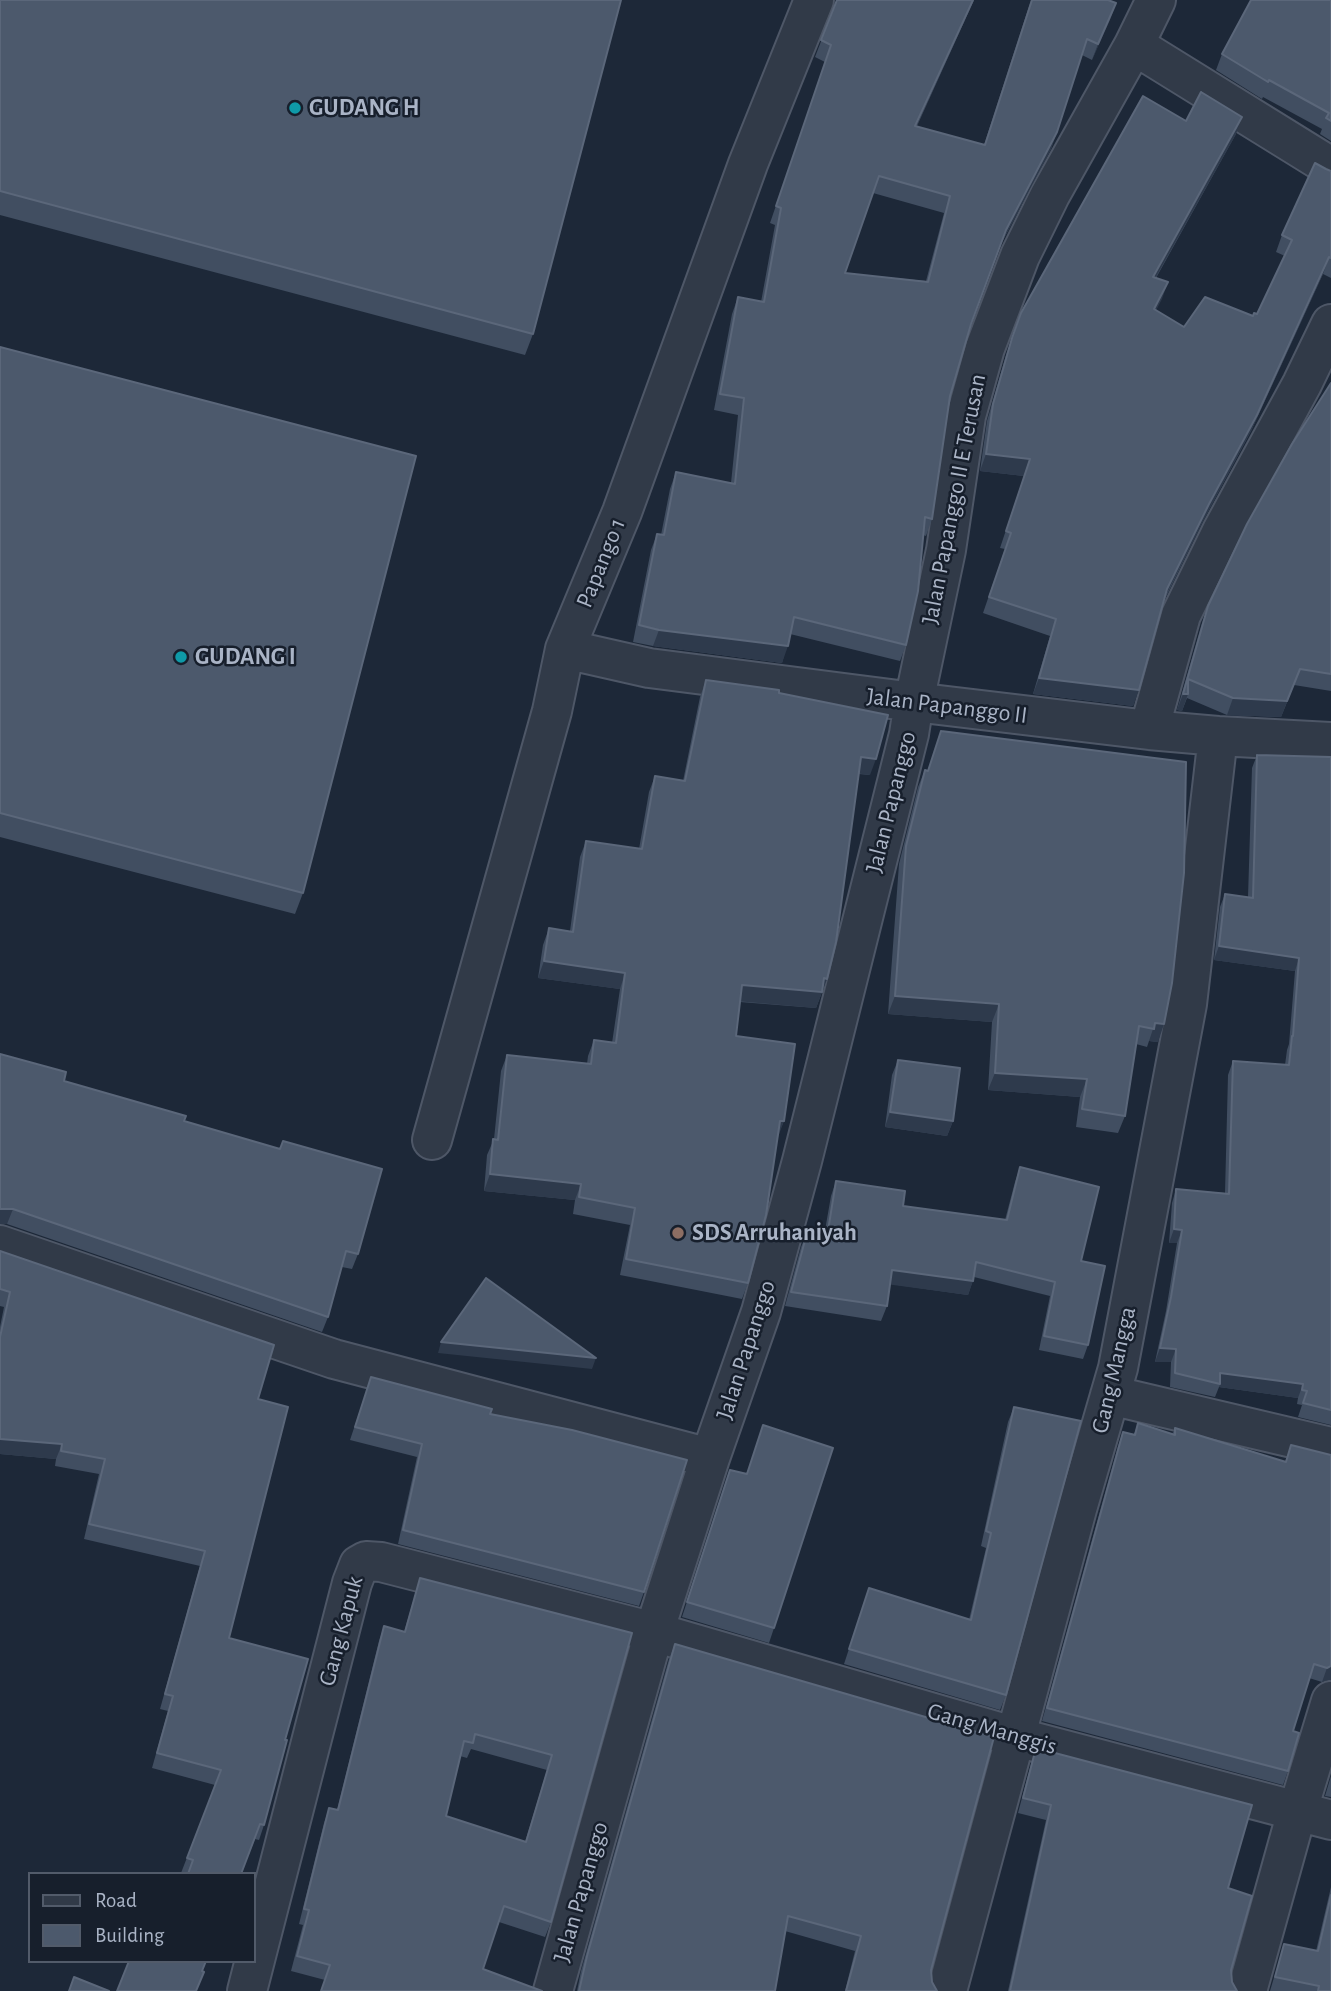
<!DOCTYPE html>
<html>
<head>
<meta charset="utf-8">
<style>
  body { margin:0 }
  #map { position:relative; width:1331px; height:1991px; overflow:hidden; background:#1d2838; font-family:"Alegreya Sans",sans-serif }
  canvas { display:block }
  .legend { position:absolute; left:28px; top:1872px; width:228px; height:91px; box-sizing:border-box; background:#171f2c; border:2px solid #525b6a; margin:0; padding:9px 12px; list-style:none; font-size:21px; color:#aab4c6 }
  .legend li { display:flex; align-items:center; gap:14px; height:35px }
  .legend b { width:35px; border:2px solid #525b6a }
</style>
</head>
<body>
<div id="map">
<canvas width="1331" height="1991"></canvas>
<ul class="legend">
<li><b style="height:9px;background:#313a48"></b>Road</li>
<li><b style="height:19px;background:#4c596c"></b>Building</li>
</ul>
</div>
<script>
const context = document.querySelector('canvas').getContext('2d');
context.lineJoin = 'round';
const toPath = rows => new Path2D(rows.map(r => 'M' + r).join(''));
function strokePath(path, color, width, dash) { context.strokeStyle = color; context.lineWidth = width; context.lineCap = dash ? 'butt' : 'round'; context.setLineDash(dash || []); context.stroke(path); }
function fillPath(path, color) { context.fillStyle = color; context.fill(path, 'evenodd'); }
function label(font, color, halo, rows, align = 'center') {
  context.font = font + ' "Alegreya Sans",sans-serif'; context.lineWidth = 5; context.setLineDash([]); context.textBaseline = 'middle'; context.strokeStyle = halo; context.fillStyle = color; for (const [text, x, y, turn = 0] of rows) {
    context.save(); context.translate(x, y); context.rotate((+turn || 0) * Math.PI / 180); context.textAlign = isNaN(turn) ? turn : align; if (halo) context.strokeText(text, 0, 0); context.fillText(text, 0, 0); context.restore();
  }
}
const minor = toPath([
  [1134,45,1331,167],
  [565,649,649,668,914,702,1149,730,1218,736,1331,742],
  [1149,730,1181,615,1222,531,1302,384,1331,324],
  [432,1140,552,711,565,649,622,512,748,164,814,0],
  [0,1245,334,1359,710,1458],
  [1110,1395,1331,1447],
  [247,1991,352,1583,359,1565,366,1561,381,1562,654,1632,1016,1737,1331,1820],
  [553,1991,654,1632,710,1458,761,1312,802,1161,909,734,914,702,946,550,966,416,985,348,1020,256,1050,195,1134,45,1156,0],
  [947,1991,1077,1509,1118,1368,1187,1004,1218,736],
  [1247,1991,1293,1826,1331,1701]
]);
strokePath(minor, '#4e5767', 42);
strokePath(minor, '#313a48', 38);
fillPath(toPath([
  [0,0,533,334,525,355,0,215],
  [837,0,974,0,917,126,984,145,1031,0,1108,0,1116,3,1092,60,1082,55,1051,149,1000,246,970,326,950,396,932,519,926,536,923,535,906,645,900,661,790,634,782,663,653,646,633,642,651,550,657,534,661,535,670,489,676,472,731,483,738,415,714,410,732,314,738,297,761,302,775,225,770,223,825,62,815,57],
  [873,193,944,213,926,281,845,273],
  [1331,0,1331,141,1320,134,1322,129,1263,97,1262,99,1216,70,1222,54],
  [1186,121,1236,134,1156,278,1168,282,1156,310,1184,327,1253,316,1257,314,1285,256,1276,252,1282,235,1326,169,1331,171,1331,278,1323,274,1251,431,1203,521,1165,599,1133,706,1033,694,1050,636,983,613,1005,549,1000,548,1024,476,980,471,987,421,1006,355,1021,313],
  [0,347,303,893,295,914,0,837],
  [1331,383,1331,691,1294,685,1281,717,1227,715,1187,698,1182,711,1177,710,1202,623,1208,606],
  [706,680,779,693,870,775,859,774,827,979,816,1008,740,1002,736,1036,784,1121,777,1137,748,1283,742,1299,620,1275,630,1225,573,1214,575,1200,484,1191,487,1155,494,1139,501,1071,507,1055,587,1064,588,1056,594,1040,612,1043,620,989,538,978,543,945,549,928,570,931,580,857,586,841,639,849,649,792,655,776,683,781,700,697],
  [941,731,1186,762,1158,1042,1149,1041,1147,1047,1136,1044,1125,1116,1118,1133,1076,1127,1080,1097,988,1090,992,1022,888,1014,899,864,918,787,925,770,928,770],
  [1257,755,1331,757,1331,1425,1298,1417,1302,1405,1297,1404,1298,1398,1219,1387,1215,1397,1170,1387,1171,1362,1155,1362,1166,1311,1177,1243,1169,1243,1172,1203,1176,1189,1225,1193,1228,1075,1233,1061,1285,1065,1287,1050,1289,1044,1295,971,1214,960,1220,907,1225,894,1248,897,1252,768],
  [898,1060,953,1121,947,1136,885,1127,892,1075],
  [64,1081,184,1121,358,1254,352,1269,342,1267,328,1317,322,1332,7,1224,0,1224],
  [1020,1167,1081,1261,1088,1345,1083,1359,1039,1350,1050,1296,974,1277,968,1295,890,1284,887,1306,881,1321,785,1306,801,1247,807,1233,824,1236,831,1196,836,1181,903,1206,1005,1220,1015,1182],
  [0,1251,258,1399,229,1638,285,1740,264,1825,259,1840,255,1839,241,1874,181,1873,215,1785,152,1768,168,1711,160,1709,200,1566,84,1539,99,1474,55,1466,56,1459,0,1454,0,1327,4,1307,0,1306],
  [371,1377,490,1414,644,1592,639,1606,398,1544,417,1457,350,1440],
  [1014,1407,1006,1695,1000,1710,844,1664,869,1588,969,1620,986,1548,981,1546,1008,1422],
  [1138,1423,1172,1434,1175,1428,1285,1462,1291,1445,1331,1680,1327,1680,1322,1682,1309,1678,1293,1731,1288,1771,1283,1785,1042,1721,1118,1446,1123,1432,1134,1434],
  [763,1425,774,1628,769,1643,682,1617,730,1470,747,1474],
  [420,1578,632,1633,551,1922,545,1937,499,1922,483,1969,325,1980,291,1971,303,1925,299,1924,324,1823,329,1808,337,1810,379,1641,384,1626,404,1632],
  [471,1749,547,1770,525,1842,446,1816,460,1756,467,1758],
  [675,1644,931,1970,932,1982,937,1991,845,1991,855,1951,785,1931,775,1991,577,1991,581,1971,669,1659],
  [1036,1748,1228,1888,1232,1982,1237,1991,1008,1991,1046,1820,1018,1813,1031,1764],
  [1331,1776,1331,1797,1325,1796],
  [1331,1887,1331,1991,1270,1991,1284,1944,1316,1951]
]), '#414e61');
fillPath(toPath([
  [973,0,974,0,909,142,915,126],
  [1116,3,1110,20,1092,60,1098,44],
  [1242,117,1236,134,1147,293,1153,277],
  [1057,132,1051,149,1000,246,1006,230],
  [1329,257,1323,274,1251,431,1203,521,1161,605,1167,589],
  [1168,282,1162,299,1148,326,1154,309],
  [986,454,1030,459,1024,476,980,471],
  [659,630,788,646,782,663,653,646],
  [1300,669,1281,717,1227,715,1233,698],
  [1039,678,1139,690,1133,706,1033,694],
  [1183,694,1188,694,1182,711,1177,710],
  [861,757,876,759,870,775,855,773],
  [1219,946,1299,958,1295,971,1214,960],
  [544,961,625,973,620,989,538,978],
  [824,978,827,979,816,1008,736,1001,742,985],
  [895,996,999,1004,992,1022,888,1014],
  [1155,1023,1164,1024,1158,1042,1149,1041],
  [995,1073,1087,1079,1080,1097,988,1090],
  [890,1112,953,1121,947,1136,885,1127],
  [780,1121,784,1121,778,1137,774,1137],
  [490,1174,581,1184,575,1200,484,1191],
  [2,1208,13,1209,7,1224,0,1224,0,1209],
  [1174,1229,1182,1230,1177,1243,1169,1243],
  [892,1270,973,1281,968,1295,886,1284],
  [441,1342,596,1358,592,1369,438,1353],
  [1160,1348,1176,1349,1171,1362,1155,1362],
  [1220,1373,1303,1384,1298,1398,1219,1387,1220,1384],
  [0,1439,62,1444,56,1459,0,1454],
  [1331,1666,1331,1680,1327,1680,1322,1682,1327,1668]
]), '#2e3a4c');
const building = toPath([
  [0,0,621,0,533,334,0,191,0,0],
  [837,0,973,0,915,126,985,145,1032,0,1108,0,1116,3,1098,44,1087,39,1057,132,1006,230,971,324,950,396,932,519,925,517,918,591,906,645,794,617,788,646,659,630,639,625,657,534,664,535,676,472,735,484,744,398,720,394,738,297,764,302,781,208,776,206,831,45,821,40,837,0],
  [879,176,950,196,928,282,845,273,879,176],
  [1251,0,1331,0,1331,121,1326,118,1329,113,1269,80,1268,82,1222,54,1251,0],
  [1201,92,1242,117,1153,277,1168,282,1154,309,1184,327,1205,297,1253,316,1254,313,1257,314,1292,240,1282,235,1315,163,1326,169,1331,171,1331,258,1329,257,1257,415,1209,504,1167,589,1139,690,1039,678,1056,619,989,597,1011,533,1006,531,1030,459,986,454,993,404,1012,338,1021,313,1143,96,1186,121,1201,92],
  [0,347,416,456,303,893,0,813,0,347],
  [1331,383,1331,674,1300,669,1287,701,1233,698,1188,679,1188,694,1183,694,1208,606,1247,524,1292,444,1331,383],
  [706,680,779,690,779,693,888,715,876,759,861,757,836,942,827,979,824,978,822,992,742,985,736,1036,795,1044,784,1121,780,1121,766,1215,748,1283,626,1259,635,1208,579,1197,581,1184,490,1174,493,1139,498,1140,507,1055,591,1064,594,1040,616,1043,625,973,544,961,549,928,573,932,586,841,642,849,655,776,685,781,706,680],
  [941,731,1186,762,1184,873,1172,983,1164,1024,1155,1023,1154,1029,1139,1026,1125,1116,1082,1109,1087,1079,995,1073,999,1004,895,996,906,846,925,770,928,771,941,731],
  [1257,755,1331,757,1331,1410,1303,1403,1307,1391,1302,1390,1303,1384,1220,1373,1220,1384,1175,1373,1176,1349,1160,1348,1171,1297,1182,1230,1174,1229,1176,1189,1229,1194,1233,1061,1289,1065,1292,1036,1293,1036,1299,958,1219,946,1225,894,1253,898,1257,755],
  [0,1054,66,1072,64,1081,186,1116,184,1121,280,1149,283,1141,382,1169,358,1254,346,1251,328,1317,13,1209,0,1209,0,1054],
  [898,1060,960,1068,953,1121,890,1112,898,1060],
  [1020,1167,1099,1187,1081,1261,1105,1266,1088,1345,1044,1336,1055,1282,976,1262,973,1281,892,1270,887,1306,791,1292,807,1233,827,1237,836,1181,905,1191,903,1206,1007,1220,1020,1167],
  [0,1251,274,1345,258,1399,288,1407,229,1638,308,1659,285,1740,287,1740,264,1825,260,1824,241,1874,188,1874,193,1860,187,1858,221,1770,157,1753,173,1696,165,1694,205,1551,89,1524,105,1459,61,1451,62,1444,0,1439,0,1337,10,1292,0,1289,0,1251],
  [486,1278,596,1358,441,1342,486,1278],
  [371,1377,492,1409,490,1414,572,1430,687,1460,644,1592,403,1530,422,1444,355,1427,371,1377],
  [1014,1407,1081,1421,1006,1695,849,1649,869,1588,971,1620,991,1533,986,1531,1014,1407],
  [1138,1423,1175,1435,1175,1428,1286,1462,1291,1445,1331,1455,1331,1666,1327,1668,1314,1664,1293,1731,1299,1733,1288,1771,1047,1708,1123,1432,1135,1435,1138,1423],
  [763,1425,833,1448,774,1628,687,1602,730,1470,747,1474,763,1425],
  [420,1578,632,1633,551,1922,504,1906,483,1969,542,1991,321,1991,330,1965,297,1956,309,1910,304,1909,329,1808,338,1810,384,1626,405,1632,420,1578],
  [475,1734,552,1755,526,1842,446,1816,464,1741,473,1743,475,1734],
  [675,1644,994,1737,931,1970,932,1982,937,1991,846,1991,861,1936,788,1916,775,1991,579,1991,587,1956,675,1644],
  [1036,1748,1252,1805,1228,1888,1252,1896,1231,1970,1232,1982,1237,1991,1010,1991,1051,1805,1023,1798,1036,1748],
  [1331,1895,1331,1991,1318,1991,1319,1986,1275,1977,1284,1944,1318,1951,1331,1895],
  [129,1961,206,1961,202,1971,204,1972,196,1991,117,1991,129,1961],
  [74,1977,109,1991,69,1991,74,1977]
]);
fillPath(building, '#4c596c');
strokePath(building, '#5b677a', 2);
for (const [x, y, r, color] of [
  [295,108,7,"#0f9aa8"],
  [181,657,7,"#0f9aa8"],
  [678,1233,7,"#8d6e63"]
]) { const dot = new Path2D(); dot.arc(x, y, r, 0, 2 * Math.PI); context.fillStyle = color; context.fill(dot); strokePath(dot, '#171f2c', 2.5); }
label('bold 24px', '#aab4c6', '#171f2c', [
  ["GUDANG H",309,108],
  ["GUDANG I",195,657],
  ["SDS Arruhaniyah",692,1233]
], 'left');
label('24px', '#aab4c6', '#171f2c', [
  ["Jalan Papanggo II E Terusan",954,499,-79],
  ["Papango 1",601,563,-68],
  ["Jalan Papanggo II",947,706,7],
  ["Jalan Papanggo",891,802,-76],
  ["Jalan Papanggo",746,1350,-72],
  ["Gang Mangga",1114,1370,-77],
  ["Gang Kapuk",341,1631,-75],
  ["Gang Manggis",992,1729,16],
  ["Jalan Papanggo",581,1892,-74]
]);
</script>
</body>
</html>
